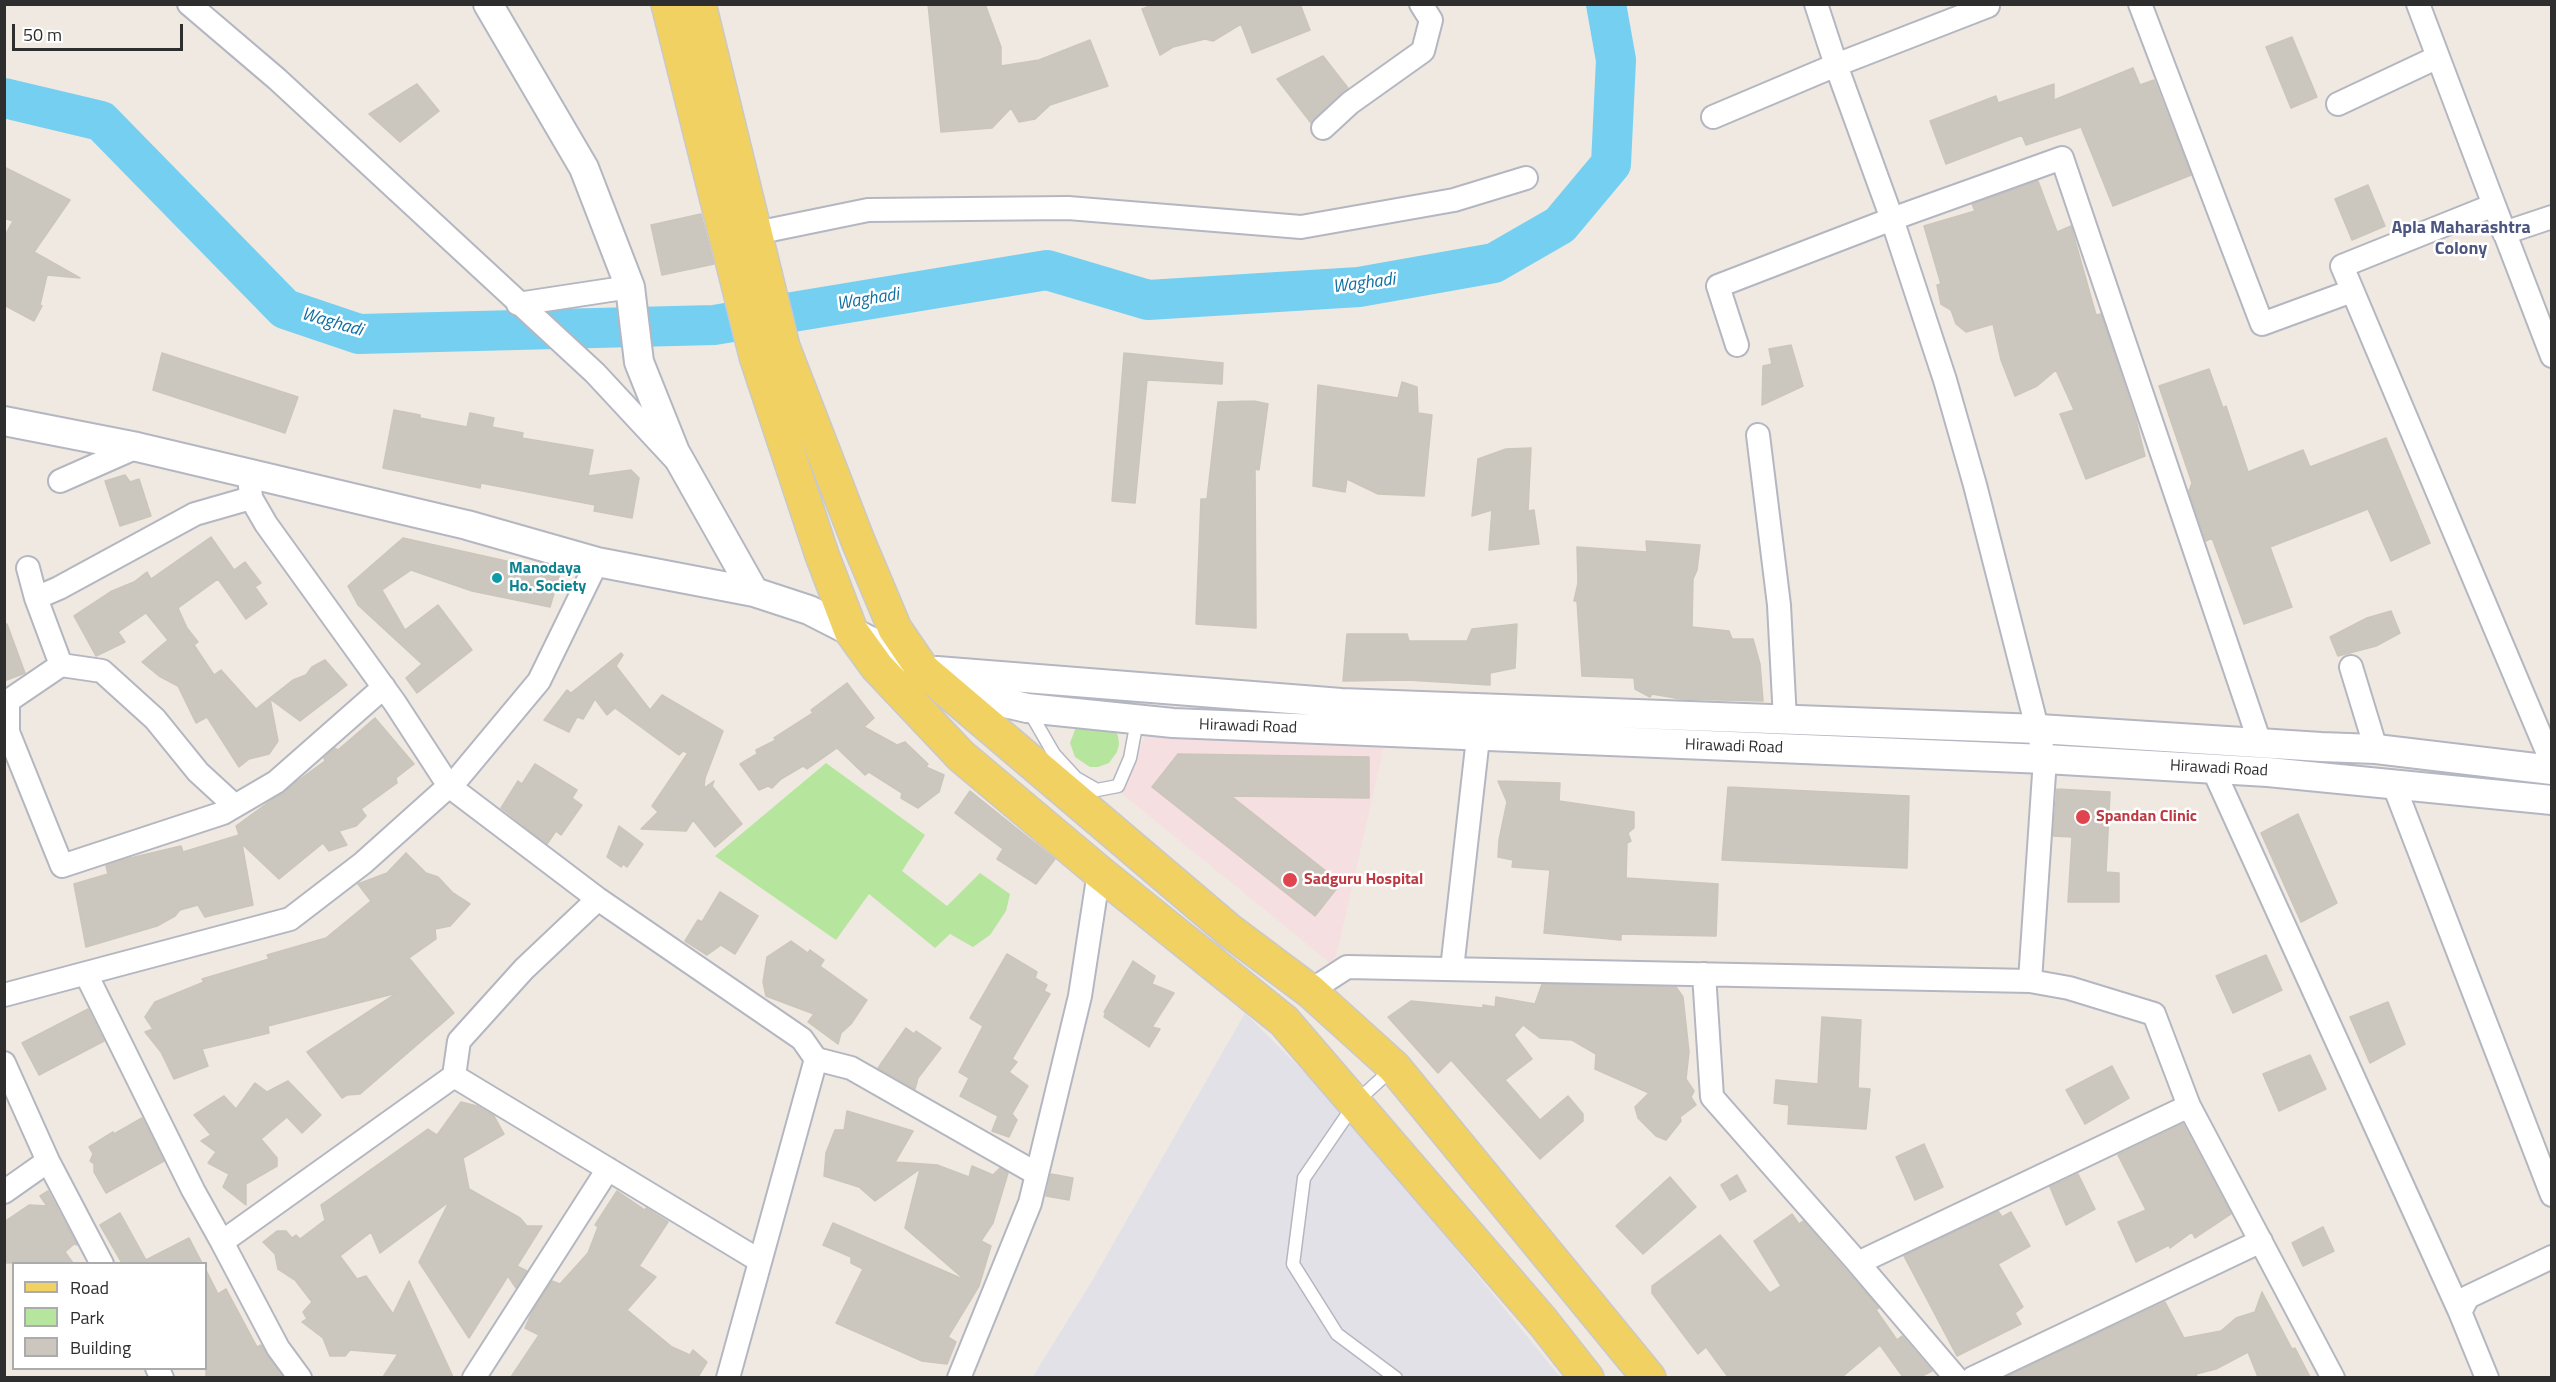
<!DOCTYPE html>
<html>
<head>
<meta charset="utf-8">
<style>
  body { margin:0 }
  #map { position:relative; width:2556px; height:1382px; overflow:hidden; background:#efe9e1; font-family:"Titillium Web",sans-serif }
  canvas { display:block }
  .frame { position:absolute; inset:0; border:6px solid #2e2e2e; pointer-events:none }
  .legend { position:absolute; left:12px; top:1262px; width:195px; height:108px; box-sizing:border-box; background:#fff; border:2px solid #ababab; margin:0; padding:8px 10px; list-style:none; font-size:18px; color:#2e2e2e }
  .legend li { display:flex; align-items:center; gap:12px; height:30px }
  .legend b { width:30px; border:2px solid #ababab }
  .scale { position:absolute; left:12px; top:24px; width:171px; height:27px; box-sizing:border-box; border:3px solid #2e2e2e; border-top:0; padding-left:8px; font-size:18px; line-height:21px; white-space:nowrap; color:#2e2e2e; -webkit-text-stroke:4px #fff; paint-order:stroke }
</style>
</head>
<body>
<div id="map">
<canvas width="2556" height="1382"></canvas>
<div class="frame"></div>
<ul class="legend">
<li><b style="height:8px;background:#f2d163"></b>Road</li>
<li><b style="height:16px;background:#b6e59e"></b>Park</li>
<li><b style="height:16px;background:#cbc7bf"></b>Building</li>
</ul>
<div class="scale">50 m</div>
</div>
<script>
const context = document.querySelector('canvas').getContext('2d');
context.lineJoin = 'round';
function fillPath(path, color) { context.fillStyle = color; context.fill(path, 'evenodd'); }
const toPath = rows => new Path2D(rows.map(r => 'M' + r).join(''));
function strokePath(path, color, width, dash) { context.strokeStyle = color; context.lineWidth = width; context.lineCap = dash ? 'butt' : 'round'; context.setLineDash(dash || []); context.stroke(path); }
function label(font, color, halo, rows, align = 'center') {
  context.font = font + ' "Titillium Web",sans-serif'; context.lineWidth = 5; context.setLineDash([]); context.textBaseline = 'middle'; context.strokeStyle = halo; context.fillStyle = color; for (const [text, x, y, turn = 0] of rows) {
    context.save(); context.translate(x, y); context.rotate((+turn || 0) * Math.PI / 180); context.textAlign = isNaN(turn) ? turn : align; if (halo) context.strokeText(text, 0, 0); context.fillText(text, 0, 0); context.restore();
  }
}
fillPath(toPath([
  [1245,1013,1347,1115,1560,1377,1032,1378,1092,1281]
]), '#e3e1e8');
fillPath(toPath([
  [1146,734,1386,737,1334,966,1121,793]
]), '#f5dfe0');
fillPath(toPath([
  [1113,726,1118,736,1119,744,1117,752,1109,763,1098,767,1090,767,1075,757,1070,743,1076,727],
  [826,763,925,835,902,871,947,906,980,873,1010,894,1006,911,990,935,973,947,950,934,935,948,869,894,836,940,715,856]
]), '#b6e59e');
strokePath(toPath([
  [4,98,101,121,285,309,359,334,714,325,1047,270,1148,300,1359,287,1494,263,1560,225,1611,164,1616,60,1606,4]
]), '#75cff0', 40);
const building = toPath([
  [928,4,985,4,1001,47,1001,66,1039,60,1090,40,1108,86,1050,105,1035,119,1019,122,1011,108,992,128,941,132,928,4],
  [1155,4,1300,4,1310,30,1252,53,1241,24,1213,41,1205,39,1173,47,1160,55,1142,9,1155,4],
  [2292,37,2317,97,2291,108,2266,47,2292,37],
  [1323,56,1348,88,1311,123,1277,79,1323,56],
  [2133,68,2140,85,2154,80,2191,175,2113,206,2081,127,2026,145,2022,135,1946,164,1930,121,1996,96,1998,103,2054,84,2054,100,2133,68],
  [417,84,439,111,400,142,369,114,417,84],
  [4,167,70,200,34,252,80,278,47,275,40,305,42,306,34,321,4,305,4,237,13,221,4,218,4,167],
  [2038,181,2057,232,2071,226,2096,315,2101,314,2136,420,2145,456,2086,479,2060,414,2074,410,2056,370,2037,386,2015,396,2001,360,1993,324,1966,332,1956,324,1951,310,1941,304,1937,285,1941,284,1924,226,1975,211,1972,204,2038,181],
  [2368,185,2385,226,2352,240,2335,199,2368,185],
  [701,214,714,264,662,275,651,225,701,214],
  [1791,345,1803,386,1762,405,1763,366,1772,364,1769,349,1791,345],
  [162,353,298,397,285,433,153,390,162,353],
  [1124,353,1223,363,1222,384,1147,380,1135,503,1112,501,1124,353],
  [2209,369,2223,408,2226,406,2248,472,2303,450,2310,467,2386,438,2430,543,2391,561,2368,509,2270,547,2292,607,2244,624,2212,538,2206,541,2189,491,2192,483,2159,386,2209,369],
  [1402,382,1417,387,1418,413,1432,415,1424,496,1378,494,1347,479,1345,492,1313,486,1318,385,1398,398,1402,382],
  [1254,401,1268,404,1259,470,1255,469,1256,628,1196,624,1201,499,1207,499,1218,402,1254,401],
  [394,410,420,415,420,418,467,427,470,413,494,418,492,427,523,433,522,438,593,450,588,476,631,470,639,478,632,518,594,511,595,505,481,483,480,488,383,468,394,410],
  [1531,448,1528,511,1534,510,1539,544,1489,550,1492,510,1472,516,1478,459,1506,449,1531,448],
  [125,475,130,482,139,479,151,516,120,526,105,481,125,475],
  [211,537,234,570,245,562,261,583,255,587,267,604,246,619,218,579,178,608,187,628,198,642,194,645,214,675,221,670,256,709,293,680,306,675,312,667,325,660,347,685,300,721,270,699,278,741,269,754,249,759,239,767,207,717,196,723,178,686,159,676,142,662,168,640,146,613,118,632,125,642,96,656,74,616,112,591,134,582,147,572,151,579,211,537],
  [403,538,560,573,550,607,472,591,411,570,382,590,405,630,438,605,472,650,417,693,406,678,422,664,358,605,348,586,403,538],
  [1646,541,1700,545,1697,570,1693,579,1692,627,1729,631,1732,639,1753,639,1760,664,1763,701,1681,699,1652,694,1650,697,1635,689,1634,678,1582,676,1577,601,1574,601,1578,583,1577,547,1647,552,1646,541],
  [2391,611,2400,633,2376,646,2338,656,2330,637,2367,618,2391,611],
  [7,624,25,673,4,681,4,625,7,624],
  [1517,624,1515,668,1490,673,1490,685,1407,680,1343,681,1347,634,1407,634,1409,641,1467,641,1472,629,1517,624],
  [621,653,623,655,616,666,650,710,662,695,723,731,705,778,704,788,714,781,712,786,742,824,715,847,693,820,686,831,641,829,658,812,652,806,688,753,683,751,679,755,615,708,607,715,595,699,583,719,577,717,569,732,544,720,567,690,571,693,621,653],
  [847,683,874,718,864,727,897,745,905,742,928,764,926,767,944,775,939,792,918,808,901,798,902,793,869,772,865,775,837,748,807,769,803,766,781,779,772,788,768,786,759,790,740,764,757,754,756,750,776,740,774,738,813,713,811,710,847,683],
  [375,718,414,764,396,778,397,783,361,809,366,816,356,826,339,831,347,845,329,851,323,843,279,879,242,844,253,905,205,917,198,905,180,910,175,916,157,926,86,947,74,884,108,874,106,866,122,860,181,846,183,852,239,835,236,826,325,761,324,758,335,748,338,750,375,718],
  [1178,754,1369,757,1369,798,1231,796,1341,883,1315,916,1152,787,1178,754],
  [535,764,577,790,572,798,582,805,561,835,556,831,547,844,501,808,518,781,522,784,535,764],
  [1498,781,1560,783,1559,801,1634,812,1634,828,1628,833,1631,841,1627,843,1626,878,1718,884,1716,936,1621,934,1621,940,1544,933,1550,870,1512,867,1513,860,1498,857,1499,840,1507,802,1498,781],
  [1728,787,1909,796,1907,868,1722,860,1728,787],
  [2057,789,2110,792,2106,872,2119,873,2119,902,2068,902,2072,837,2053,836,2057,789],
  [970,791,1055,859,1036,884,997,859,1003,849,955,813,970,791],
  [2298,814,2337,903,2301,922,2261,833,2298,814],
  [619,826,643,844,627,867,623,864,621,867,607,857,619,826],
  [406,853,426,873,438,877,453,893,470,904,450,926,435,929,436,939,409,958,454,1013,360,1094,347,1095,342,1098,307,1052,397,993,268,1026,269,1033,202,1049,208,1066,174,1079,161,1052,145,1032,153,1029,145,1017,155,1002,204,982,202,979,269,959,267,955,326,938,371,901,358,884,387,873,406,853],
  [720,892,758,916,735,954,721,945,707,955,685,941,698,920,702,922,720,892],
  [791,941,808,953,810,950,824,960,820,966,867,1000,851,1024,841,1033,838,1044,808,1022,814,1014,766,996,763,982,767,957,791,941],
  [1007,954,1037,972,1035,978,1047,985,1044,991,1050,994,1012,1059,1017,1062,1009,1072,1028,1086,1012,1114,1017,1120,1009,1137,992,1131,998,1116,960,1096,969,1078,959,1072,983,1026,970,1018,1007,954],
  [2266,955,2282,990,2233,1013,2216,976,2266,955],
  [1133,961,1155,976,1152,984,1174,993,1152,1027,1160,1029,1149,1047,1104,1017,1105,1014,1108,1015,1104,1012,1133,961],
  [1542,984,1676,987,1683,997,1689,1052,1686,1079,1694,1091,1691,1097,1696,1105,1680,1117,1681,1121,1666,1140,1656,1136,1638,1118,1635,1107,1649,1093,1595,1069,1596,1054,1572,1040,1540,1038,1523,1025,1514,1035,1532,1059,1505,1080,1540,1120,1568,1096,1583,1114,1583,1121,1540,1159,1451,1060,1438,1073,1388,1017,1411,1001,1483,1008,1483,1005,1495,1007,1496,997,1535,1004,1542,984],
  [2388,1002,2405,1044,2370,1063,2350,1017,2388,1002],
  [88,1009,104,1041,39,1075,22,1043,88,1009],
  [1822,1017,1861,1020,1858,1088,1870,1089,1866,1129,1788,1124,1789,1105,1774,1103,1776,1080,1818,1084,1822,1017],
  [906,1028,914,1034,916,1031,941,1048,918,1078,915,1089,878,1068,906,1028],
  [2310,1055,2326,1089,2279,1111,2263,1074,2310,1055],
  [2112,1066,2129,1098,2085,1124,2066,1090,2112,1066],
  [288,1081,321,1115,302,1133,287,1117,261,1139,277,1158,277,1166,246,1184,246,1205,223,1187,229,1174,208,1163,216,1152,201,1141,211,1135,194,1115,224,1096,236,1109,255,1083,267,1092,288,1081],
  [461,1102,477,1106,494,1116,504,1134,463,1158,469,1189,520,1218,527,1226,542,1226,517,1266,527,1271,516,1288,508,1276,469,1338,419,1262,449,1202,380,1253,371,1232,340,1256,357,1279,366,1276,393,1314,409,1281,453,1377,383,1377,398,1354,350,1350,345,1356,330,1356,323,1338,302,1322,307,1319,303,1312,312,1302,295,1280,278,1269,275,1254,263,1242,277,1231,286,1231,292,1238,296,1235,300,1239,325,1220,321,1205,428,1129,437,1135,461,1102],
  [847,1111,913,1131,895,1162,937,1165,969,1177,972,1166,993,1175,1000,1168,1008,1173,993,1223,981,1241,991,1246,979,1286,948,1337,956,1342,947,1364,922,1361,836,1323,863,1269,851,1263,851,1257,823,1245,833,1223,965,1280,905,1228,920,1169,875,1201,859,1187,824,1176,826,1153,835,1130,844,1130,847,1111],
  [142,1118,164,1161,106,1193,94,1172,94,1164,90,1161,93,1154,89,1147,113,1132,114,1134,142,1118],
  [2183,1124,2231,1214,2195,1238,2192,1232,2170,1248,2169,1245,2136,1262,2118,1222,2146,1210,2118,1155,2183,1124],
  [1924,1144,1943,1187,1915,1200,1896,1157,1924,1144],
  [1051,1174,1073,1178,1069,1200,1046,1196,1051,1174],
  [2078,1174,2095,1209,2066,1225,2050,1187,2078,1174],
  [1737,1175,1746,1191,1730,1200,1721,1185,1737,1175],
  [1670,1177,1696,1207,1643,1254,1616,1226,1670,1177],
  [48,1191,77,1245,74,1244,65,1252,73,1263,4,1263,4,1222,29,1205,47,1206,40,1196,48,1191],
  [617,1191,645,1210,646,1208,668,1222,639,1266,656,1277,627,1310,672,1347,690,1355,693,1350,707,1362,698,1377,511,1377,539,1335,525,1328,532,1312,552,1281,560,1284,588,1253,598,1227,595,1225,617,1191],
  [1998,1211,2002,1217,2011,1212,2030,1246,1998,1264,2023,1307,2015,1313,2021,1324,1957,1356,1904,1256,1998,1211],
  [120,1213,146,1260,189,1238,202,1263,122,1263,100,1225,120,1213],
  [1792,1214,1799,1224,1803,1221,1879,1308,1876,1310,1897,1340,1902,1336,1932,1371,1920,1377,1903,1377,1880,1345,1842,1377,1728,1377,1706,1347,1698,1354,1652,1293,1652,1286,1720,1235,1770,1293,1781,1286,1754,1241,1792,1214],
  [2323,1227,2334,1251,2303,1266,2292,1243,2323,1227],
  [206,1270,218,1294,226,1289,257,1347,261,1345,283,1377,206,1377,206,1270],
  [2262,1292,2292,1349,2295,1348,2310,1377,2258,1377,2248,1352,2216,1369,2196,1374,2197,1377,2005,1377,2165,1302,2184,1338,2221,1331,2236,1318,2255,1312,2262,1292]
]);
fillPath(building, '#cbc7bf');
strokePath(building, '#cbc5ba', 1.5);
const service = toPath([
  [1028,709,1054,754,1076,778,1097,790,1118,786,1130,758,1137,721],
  [1393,1068,1356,1102,1304,1178,1293,1264,1337,1334,1396,1378]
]);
const minor = toPath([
  [189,4,277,79,595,373,674,458],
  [2140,4,2262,324,2352,291],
  [2418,4,2494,205,2342,266,2552,763],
  [1988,6,1836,65,1892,219,2062,158,2260,743],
  [2338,104,2438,57],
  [1713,117,1836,65,1816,4],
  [1323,128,1350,103,1423,51,1431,20,1421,4],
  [2494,205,2552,356],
  [756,233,868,210,1068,208,1301,227,1454,200,1526,178],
  [2504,233,2552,217],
  [518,304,630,287],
  [1758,435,1779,605,1785,720],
  [249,474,251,498,266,524,395,703,449,786,598,899,802,1039,816,1059,728,1378],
  [60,481,137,447],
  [28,568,36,598],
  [61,665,8,701,8,732,62,866,223,813,276,782,384,687],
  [2351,667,2376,749],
  [2213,769,2460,1312],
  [2393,783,2552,1195],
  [235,806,198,772,155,719,102,671,61,665,36,598,59,588,195,514,251,498],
  [1452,969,1480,720],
  [86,974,193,1190,222,1242],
  [1704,974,1712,1097,1858,1263],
  [2030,981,2069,988,2154,1014,2189,1106,2333,1378],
  [1310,991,1347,967,2030,981,2045,759,1975,485,1945,380,1892,219,1718,286,1737,345],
  [4,995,290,919,363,863,459,777,539,681,597,562],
  [816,1059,851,1068,1037,1174],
  [4,1063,48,1161,102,1264],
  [454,1076,459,1041,524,969,598,899],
  [4,1192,48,1161],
  [157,1368,162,1378],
  [300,1378,278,1348,222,1242,454,1076,760,1261],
  [474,1378,608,1169],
  [959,1378,1030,1203,1080,996,1099,872],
  [1956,1378,1858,1263,2189,1106],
  [1973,1378,2261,1241],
  [2487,1378,2460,1312,2468,1297,2552,1257]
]);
const tertiary = toPath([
  [488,4,584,168,630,287,639,362,675,452,754,592],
  [4,421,137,447,467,525,597,562,754,592,809,610,980,697,1027,708,1173,723,2045,759,2268,772,2552,800],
  [937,671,1341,703,2039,729,2321,747,2376,749,2552,770]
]);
const primary = toPath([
  [668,4,756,356,822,555,851,631,877,667,961,756,1099,872,1284,1021,1543,1322,1587,1378],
  [699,4,783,347,858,541,895,629,923,670,1230,931,1310,991,1394,1067,1649,1378]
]);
strokePath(service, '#b4b7c1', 15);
strokePath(minor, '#b4b7c1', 26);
strokePath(tertiary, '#b4b7c1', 32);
strokePath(primary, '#c9c9c9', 36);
strokePath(service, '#fff', 12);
strokePath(minor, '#fff', 22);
strokePath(tertiary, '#fff', 28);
strokePath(primary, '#f2d163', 33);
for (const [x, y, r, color] of [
  [497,578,6,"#0f9aa8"],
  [2083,817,8,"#e0444e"],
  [1290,880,8,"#e0444e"]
]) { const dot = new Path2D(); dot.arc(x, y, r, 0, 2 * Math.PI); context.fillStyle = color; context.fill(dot); strokePath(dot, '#fff', 2); }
label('bold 16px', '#0d838f', '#fff', [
  ["Manodaya",509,569],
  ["Ho. Society",509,587]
], 'left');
label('16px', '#2e2e2e', '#fff', [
  ["Hirawadi Road",1248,727,2],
  ["Hirawadi Road",1734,747,2],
  ["Hirawadi Road",2219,769,3]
]);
label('bold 16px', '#be3a42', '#fff', [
  ["Spandan Clinic",2096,817],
  ["Sadguru Hospital",1304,880]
], 'left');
label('bold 18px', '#4d5680', '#fff', [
  ["Apla Maharashtra",2461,229],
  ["Colony",2461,250]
]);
label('italic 18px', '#0d6fa3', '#fff', [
  ["Waghadi",1364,284,-7],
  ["Waghadi",868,300,-9],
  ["Waghadi",332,323,16]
]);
</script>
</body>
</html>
